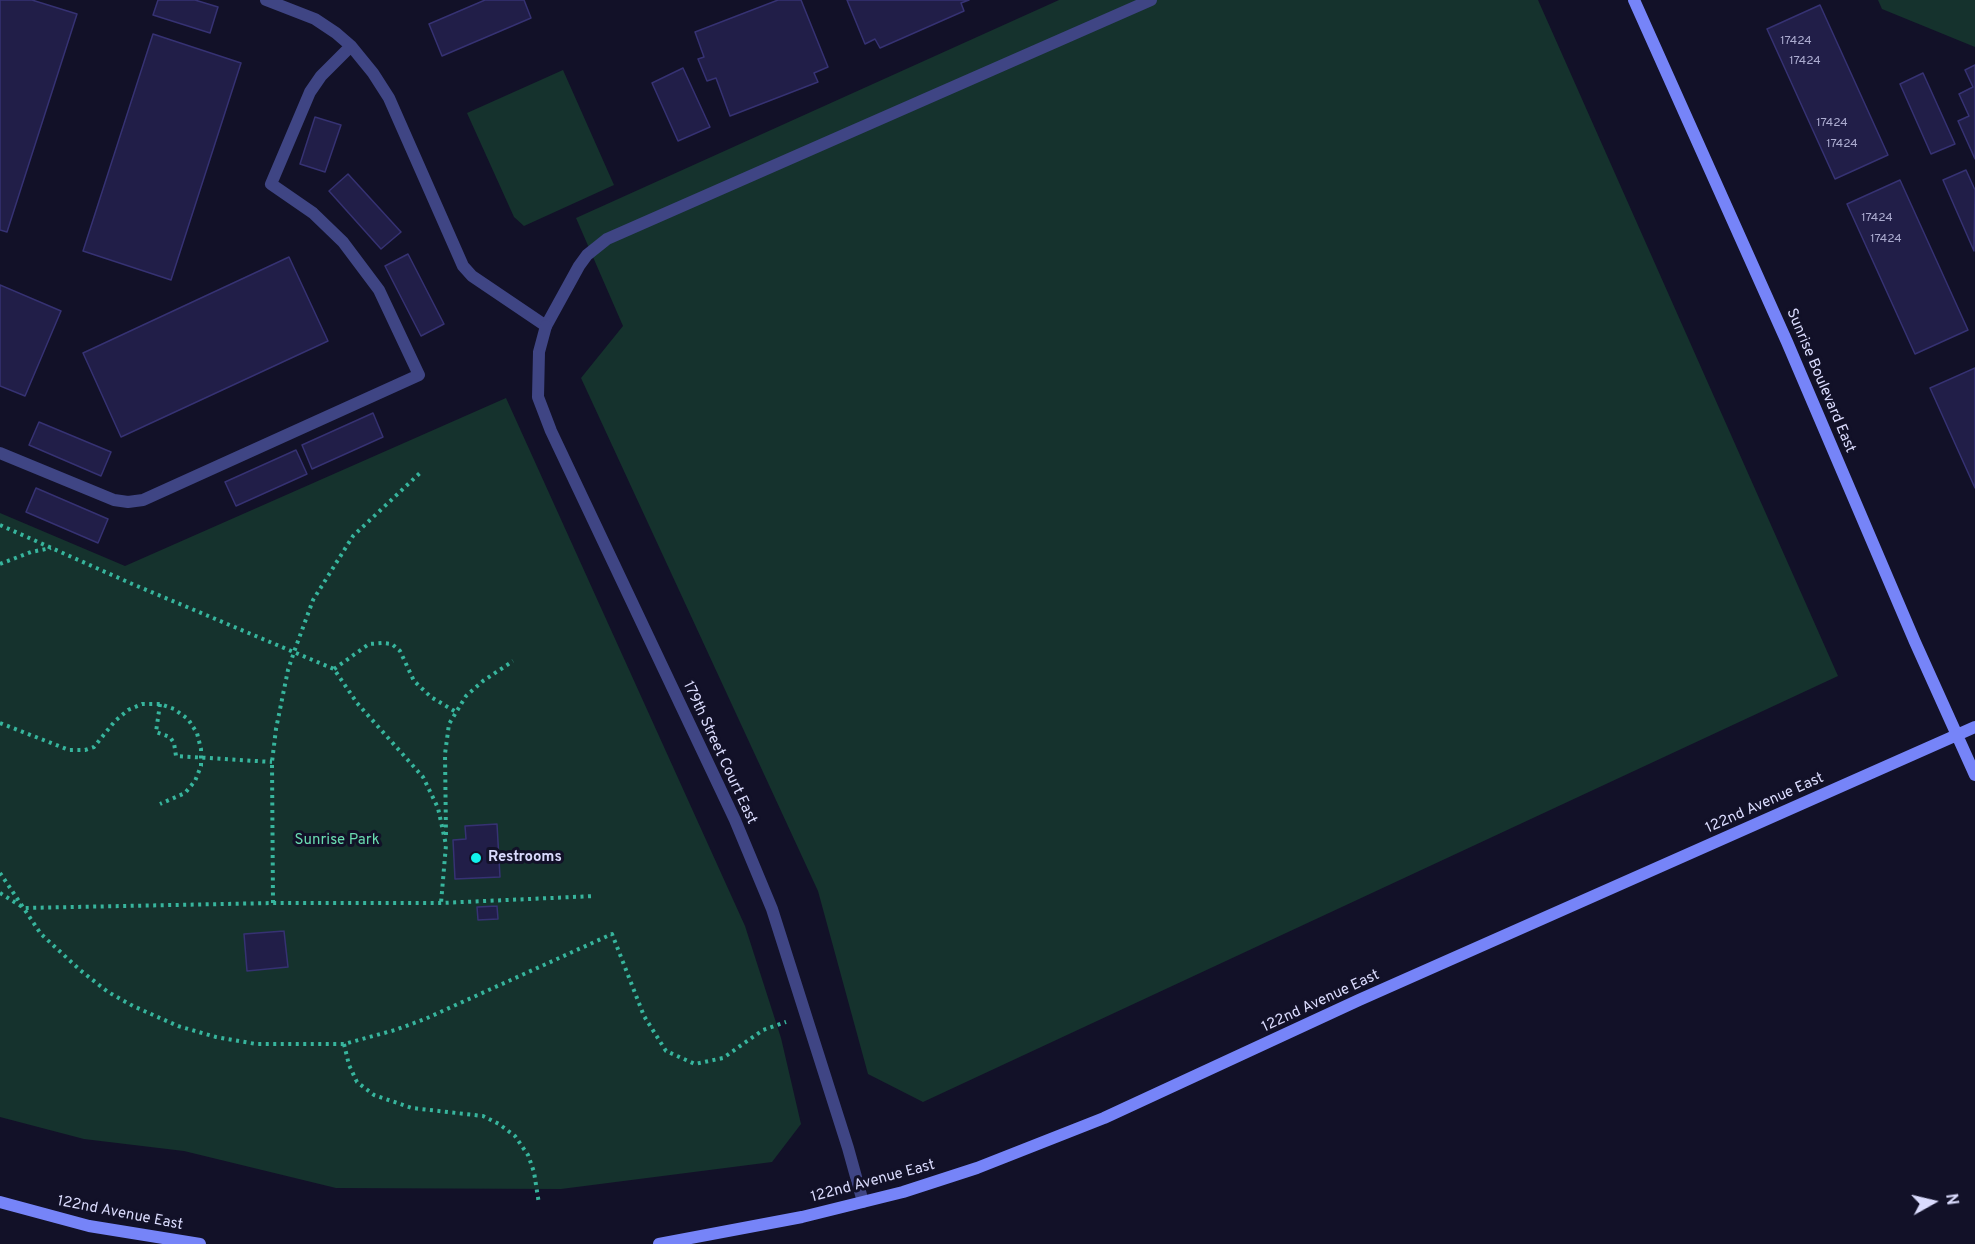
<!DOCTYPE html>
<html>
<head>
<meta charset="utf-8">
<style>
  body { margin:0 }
  #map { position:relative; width:1975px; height:1244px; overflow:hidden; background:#121128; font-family:Overpass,sans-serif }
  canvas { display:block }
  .north { position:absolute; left:1903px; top:1172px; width:60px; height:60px; -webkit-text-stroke:4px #121128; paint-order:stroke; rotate:82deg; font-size:16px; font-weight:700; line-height:24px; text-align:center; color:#dadbfd }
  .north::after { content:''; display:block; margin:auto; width:21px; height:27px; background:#dadbfd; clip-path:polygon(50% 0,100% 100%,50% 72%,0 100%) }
</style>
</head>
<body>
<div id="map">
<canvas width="1975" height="1244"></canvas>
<div class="north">N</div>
</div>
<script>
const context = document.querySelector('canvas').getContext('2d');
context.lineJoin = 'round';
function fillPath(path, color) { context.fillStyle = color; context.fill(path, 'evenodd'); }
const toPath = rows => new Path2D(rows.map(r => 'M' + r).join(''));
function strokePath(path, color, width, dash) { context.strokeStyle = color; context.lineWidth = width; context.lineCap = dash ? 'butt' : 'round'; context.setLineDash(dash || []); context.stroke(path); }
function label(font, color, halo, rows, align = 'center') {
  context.font = font + ' Overpass,sans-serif'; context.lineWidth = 6; context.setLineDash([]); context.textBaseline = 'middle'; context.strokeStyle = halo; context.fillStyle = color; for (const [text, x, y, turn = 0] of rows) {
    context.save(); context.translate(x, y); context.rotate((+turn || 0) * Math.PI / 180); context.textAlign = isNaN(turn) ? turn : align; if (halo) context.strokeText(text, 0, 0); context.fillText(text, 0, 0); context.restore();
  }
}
fillPath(toPath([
  [1059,0,1538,0,1838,676,923,1102,868,1074,818,891,581,378,623,326,576,218],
  [1878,0,1975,0,1975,47,1882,9],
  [563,70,614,185,524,226,514,217,467,113],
  [506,398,745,926,781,1038,801,1124,772,1162,561,1189,336,1188,184,1151,84,1139,0,1117,0,513,125,566]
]), '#15322d');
const building = toPath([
  [0,0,32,0,77,14,7,232,0,230,0,0],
  [158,0,195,0,218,7,210,33,153,15,158,0],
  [485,0,524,0,531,18,442,56,429,24,485,0],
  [778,0,801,0,828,67,814,73,818,82,730,116,716,78,707,81,698,59,704,57,695,32,778,0],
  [847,0,969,0,961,3,964,11,880,48,875,39,865,44,847,0],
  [1820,5,1888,155,1835,179,1767,29,1820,5],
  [153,34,241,63,171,280,83,251,153,34],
  [1975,65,1975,159,1958,121,1969,116,1959,94,1973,87,1965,70,1975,65],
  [683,68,710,127,678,141,652,83,683,68],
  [1923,73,1955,144,1931,154,1900,84,1923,73],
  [315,117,341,125,325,172,300,164,315,117],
  [1966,170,1975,190,1974,251,1943,180,1966,170],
  [348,174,401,232,381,249,329,191,348,174],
  [1900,180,1968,330,1915,354,1847,204,1900,180],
  [408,254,444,324,421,336,385,266,408,254],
  [289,257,328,341,121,437,83,353,289,257],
  [0,285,61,311,25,396,0,386,0,285],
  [1975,368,1975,488,1930,388,1975,368],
  [373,413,383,437,312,469,302,445,373,413],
  [39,422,111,452,101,476,29,445,39,422],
  [296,450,307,474,236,506,225,482,296,450],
  [36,488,108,519,98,543,26,512,36,488],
  [497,824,500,877,455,879,453,840,466,839,465,826,497,824],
  [497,906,498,919,478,920,477,907,497,906],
  [284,931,288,967,247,971,244,934,284,931]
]);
fillPath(building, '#211e48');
strokePath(building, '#363273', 1.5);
strokePath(toPath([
  [0,525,130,583,334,669,357,703,423,777,438,808,446,845,441,903],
  [0,564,31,552,51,548],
  [334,669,369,644,383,643,392,644,400,651,414,681,431,697,456,712],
  [160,704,156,732,170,737,174,743,176,756,272,762],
  [0,723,69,750,85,750,94,747,115,721,128,710,142,704,160,704,174,709,188,719,197,733,201,749,201,766,195,781,185,793,160,804],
  [446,835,445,754,449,724,466,696,483,681,513,661],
  [0,873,41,934,80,970,108,992,133,1006,178,1026,216,1037,256,1044,344,1044,395,1030,425,1019,612,934,644,1016,666,1051,695,1064,723,1058,763,1030,786,1022],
  [0,893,24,908,273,903,441,903,595,896],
  [273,903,272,762,276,729,288,670,294,652,313,600,353,536,421,472],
  [344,1044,349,1065,357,1082,374,1095,412,1108,483,1116,499,1124,515,1136,528,1155,534,1172,539,1204]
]), '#37b59d', 4, [3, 4.5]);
strokePath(toPath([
  [266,0,315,19,336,33,351,46,373,73,389,98,463,266,472,276,546,326,579,266,587,255,607,239,1151,0],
  [0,453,114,500,128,502,143,500,419,375,379,290,343,242,313,213,271,184,310,92,321,76,351,46]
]), '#3f4584', 12);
strokePath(toPath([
  [546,326,539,352,538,397,551,431,735,820,772,909,848,1148,863,1202]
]), '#3f4584', 12);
strokePath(toPath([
  [1634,0,1787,342,1915,642,1975,775],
  [0,1202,89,1226,200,1244],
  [659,1244,802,1217,903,1192,977,1168,1104,1118,1359,1000,1975,727]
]), '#7684f8', 12);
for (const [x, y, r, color] of [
  [476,858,6,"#11f3ec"]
]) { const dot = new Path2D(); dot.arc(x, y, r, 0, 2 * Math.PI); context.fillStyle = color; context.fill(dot); strokePath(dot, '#121128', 2); }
label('12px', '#acacd0', null, [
  ["17424",1796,42],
  ["17424",1805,62],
  ["17424",1832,124],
  ["17424",1842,145],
  ["17424",1877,219],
  ["17424",1886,240]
]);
label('15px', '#dadbfd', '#121128', [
  ["Sunrise Boulevard East",1820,381,67],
  ["179th Street Court East",719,753,65],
  ["122nd Avenue East",1765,804,-24],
  ["122nd Avenue East",1321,1002,-25],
  ["122nd Avenue East",873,1182,-15],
  ["122nd Avenue East",120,1214,11]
]);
label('15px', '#69daaf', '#121128', [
  ["Sunrise Park",337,841]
]);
label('bold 15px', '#dadbfd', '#121128', [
  ["Restrooms",488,858]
], 'left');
</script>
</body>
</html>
